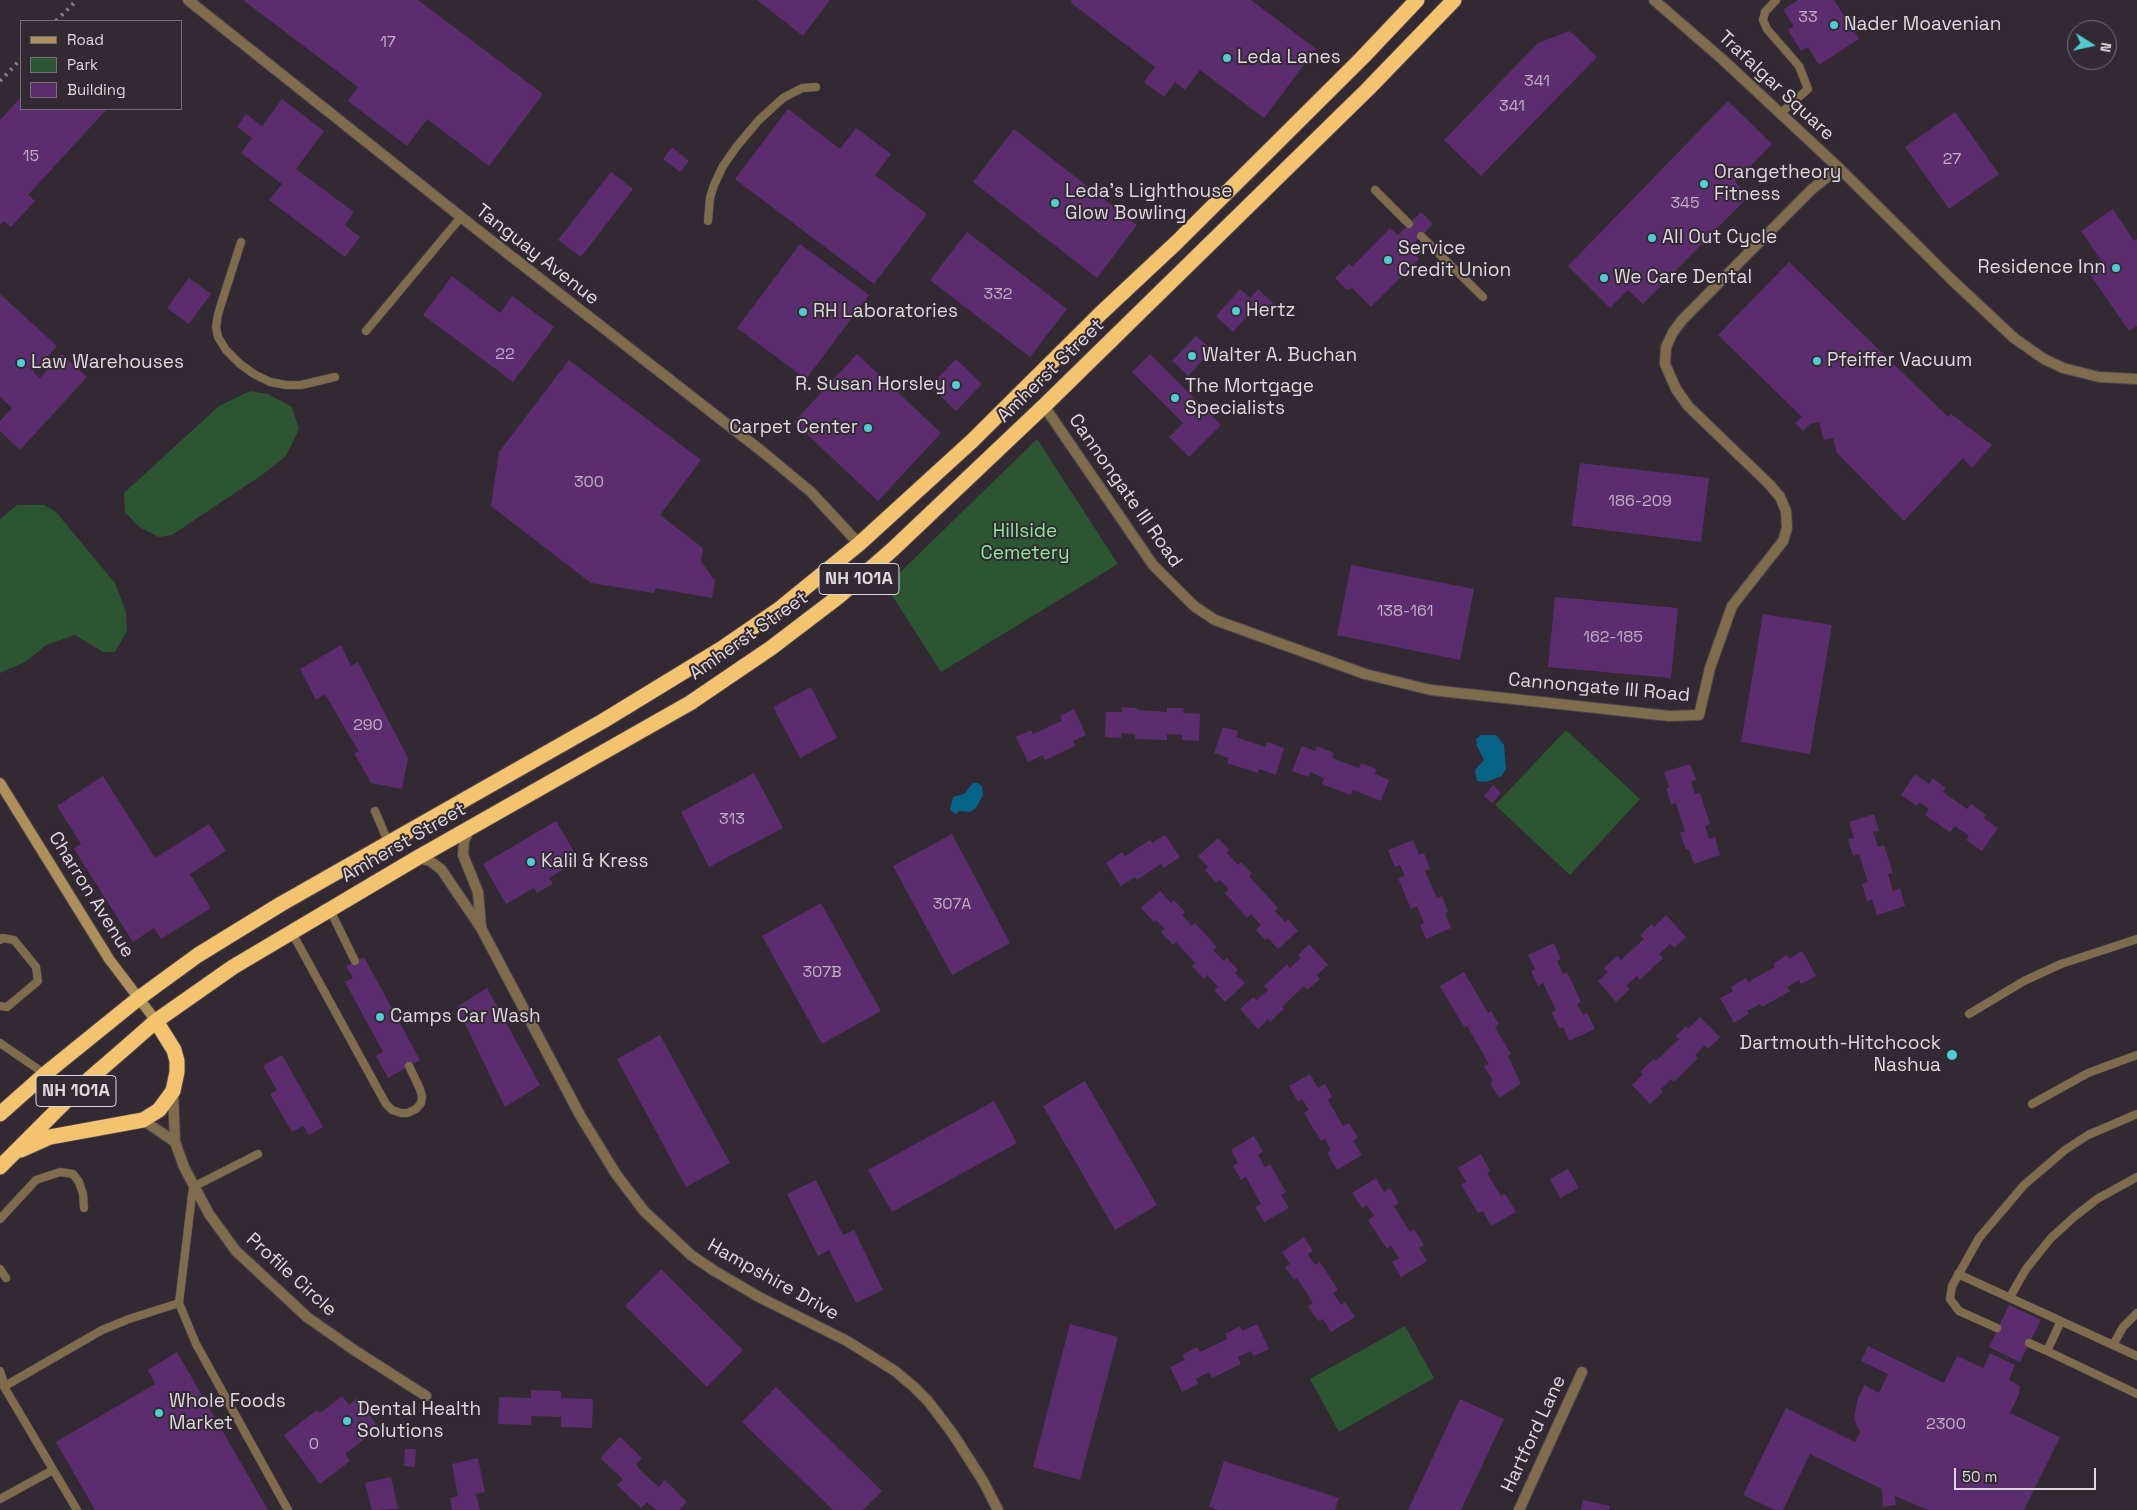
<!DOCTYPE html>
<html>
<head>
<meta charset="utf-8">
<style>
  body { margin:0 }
  #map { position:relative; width:2137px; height:1510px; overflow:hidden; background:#322933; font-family:"Space Grotesk",sans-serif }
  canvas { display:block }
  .legend { position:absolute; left:20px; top:20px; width:162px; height:90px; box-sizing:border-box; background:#322933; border:1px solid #776f78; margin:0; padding:6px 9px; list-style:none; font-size:15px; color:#ded9df }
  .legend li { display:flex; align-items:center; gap:10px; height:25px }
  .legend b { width:25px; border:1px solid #776f78 }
  .north { position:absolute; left:2067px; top:20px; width:50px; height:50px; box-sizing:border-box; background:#322933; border:1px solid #776f78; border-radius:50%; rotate:100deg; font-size:14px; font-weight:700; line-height:20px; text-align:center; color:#ded9df }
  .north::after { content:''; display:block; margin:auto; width:18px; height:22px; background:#51ccd2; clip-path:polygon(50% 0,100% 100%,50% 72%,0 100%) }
  .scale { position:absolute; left:1954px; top:1468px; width:142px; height:22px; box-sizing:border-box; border:2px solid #ded9df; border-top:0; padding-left:6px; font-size:15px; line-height:18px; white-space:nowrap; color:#ded9df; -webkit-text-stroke:4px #322933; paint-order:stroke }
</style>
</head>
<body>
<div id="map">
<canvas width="2137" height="1510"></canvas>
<ul class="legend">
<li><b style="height:6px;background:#ae905b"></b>Road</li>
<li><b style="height:14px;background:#2b5631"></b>Park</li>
<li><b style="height:14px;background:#5c2d6e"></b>Building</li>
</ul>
<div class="north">N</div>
<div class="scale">50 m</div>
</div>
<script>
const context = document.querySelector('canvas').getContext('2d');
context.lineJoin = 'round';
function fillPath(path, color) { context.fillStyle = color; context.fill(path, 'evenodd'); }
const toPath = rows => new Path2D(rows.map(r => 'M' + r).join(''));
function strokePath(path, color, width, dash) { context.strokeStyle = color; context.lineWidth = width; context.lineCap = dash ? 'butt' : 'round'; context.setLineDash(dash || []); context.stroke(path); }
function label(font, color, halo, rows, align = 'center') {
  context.font = font + ' "Space Grotesk",sans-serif'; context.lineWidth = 4; context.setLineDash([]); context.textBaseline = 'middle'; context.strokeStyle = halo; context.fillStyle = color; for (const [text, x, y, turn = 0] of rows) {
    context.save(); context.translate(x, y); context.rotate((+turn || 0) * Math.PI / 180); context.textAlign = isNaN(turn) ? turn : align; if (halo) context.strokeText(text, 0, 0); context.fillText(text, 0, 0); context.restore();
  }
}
fillPath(toPath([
  [250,391,268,394,292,407,299,429,286,456,262,475,172,535,159,537,139,527,125,512,124,493,219,406],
  [1037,439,1118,564,941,672,886,586],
  [17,505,44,505,56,512,115,583,126,612,127,631,115,652,103,652,75,635,46,645,25,662,0,673,0,519],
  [1566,730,1640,799,1570,875,1495,805],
  [1405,1326,1434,1378,1339,1432,1310,1379]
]), '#2b5631');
fillPath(toPath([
  [1481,735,1496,735,1504,745,1506,768,1502,776,1486,782,1477,781,1475,770,1484,760,1477,746,1476,739],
  [973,783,978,783,982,786,983,795,976,808,970,812,959,811,956,814,950,810,953,797,964,794]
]), '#076386');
fillPath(toPath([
  [243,0,418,0,543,94,489,166,427,119,407,146,348,101,358,87],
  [757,0,830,0,803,36],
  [1072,0,1251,0,1316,49,1264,118,1200,70,1185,90,1175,82,1164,97,1144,82,1155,67,1070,2],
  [1798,0,1834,0,1859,39,1819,65,1808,47,1801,51,1788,30,1794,26,1783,10],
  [1570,31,1597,57,1481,176,1444,140,1538,43],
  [21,97,21,109,107,109,28,195,35,201,11,227,4,221,0,225,0,120],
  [282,99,324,131,296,169,354,212,345,225,360,237,345,257,269,200,282,184,241,153,252,138,237,127,246,114,262,126],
  [1728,101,1772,144,1735,182,1749,196,1643,304,1628,290,1610,308,1568,266],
  [788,109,840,149,856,128,891,154,875,175,927,214,874,284,735,179],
  [1955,112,1999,174,1949,209,1905,147],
  [1014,129,1137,225,1097,278,973,182],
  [672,147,689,161,680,172,663,159],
  [611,172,633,189,581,257,558,240],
  [2113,209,2134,241,2137,239,2137,326,2129,331,2089,273,2103,263,2081,231],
  [1421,212,1433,224,1408,249,1419,259,1371,307,1352,288,1347,290,1335,278,1349,264,1352,267,1390,228,1398,235],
  [967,232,1067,309,1030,357,930,280],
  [800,244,869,295,806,379,737,328],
  [1789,262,1948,417,1951,414,1992,445,1972,468,1963,458,1904,521,1837,453,1833,438,1824,440,1819,422,1810,424,1803,431,1795,423,1802,417,1718,335],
  [452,276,500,313,512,296,554,327,513,382,423,315],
  [189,278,211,294,189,324,167,308],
  [1240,289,1250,298,1258,289,1276,306,1267,316,1256,306,1233,332,1216,316],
  [0,294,57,346,33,372,40,378,62,354,87,377,20,450,0,431,0,421,12,408,0,397],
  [1196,336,1212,350,1188,376,1172,361],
  [857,354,941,433,878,501,794,422],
  [1150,354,1221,425,1189,457,1169,437,1183,423,1132,372],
  [956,359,982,384,956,411,930,386],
  [569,360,701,460,660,515,703,548,701,561,715,581,712,598,656,588,654,593,591,583,491,506,499,452],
  [1580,463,1709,478,1701,542,1572,526],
  [1351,565,1474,589,1460,660,1337,635],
  [1555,597,1678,608,1671,678,1548,667],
  [1763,614,1832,625,1810,754,1741,742],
  [341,645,351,666,358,662,408,758,402,789,371,783,354,753,359,752,325,694,316,700,300,669],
  [811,687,837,738,800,758,773,707],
  [1122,707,1137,708,1137,710,1167,712,1167,708,1184,708,1183,713,1200,714,1199,741,1182,740,1182,735,1167,734,1167,740,1135,739,1135,734,1121,733,1121,738,1105,737,1106,712,1122,712],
  [1074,709,1086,735,1073,741,1075,746,1045,760,1043,755,1028,762,1016,737,1031,730,1033,734,1052,725,1062,721,1060,716],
  [1223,727,1238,731,1236,737,1265,747,1267,742,1284,748,1276,775,1259,769,1258,773,1227,763,1229,758,1214,753],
  [1302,746,1315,751,1317,746,1334,753,1332,758,1359,768,1361,763,1376,769,1375,774,1389,780,1381,801,1353,790,1351,795,1322,784,1324,778,1310,772,1309,777,1292,771],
  [1690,764,1696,780,1691,782,1695,794,1700,793,1710,824,1705,826,1707,832,1709,839,1715,837,1720,855,1694,864,1689,849,1686,850,1680,833,1685,831,1676,803,1671,804,1666,788,1669,787,1664,772],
  [754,773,783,828,709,867,681,812],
  [1915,774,1929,784,1932,778,1946,788,1943,792,1967,809,1971,804,1986,815,1984,818,1998,828,1982,851,1966,840,1969,836,1955,826,1950,832,1925,815,1929,809,1920,802,1917,806,1901,795],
  [103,776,155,858,209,824,226,851,190,874,211,908,161,939,154,928,133,942,74,849,81,844,57,806],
  [1493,785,1501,793,1492,803,1484,796],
  [1874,814,1879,831,1873,832,1878,847,1884,845,1893,873,1888,874,1893,891,1900,888,1905,906,1877,915,1872,899,1867,901,1862,884,1868,882,1859,854,1853,856,1848,839,1854,838,1849,822],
  [556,821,579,860,549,878,553,884,537,893,534,888,506,904,483,864],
  [952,834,1010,943,952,975,893,866],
  [1165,835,1180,857,1164,868,1161,864,1137,880,1135,877,1121,886,1106,863,1122,852,1125,856,1150,840,1152,843],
  [1218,838,1229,850,1227,853,1238,865,1241,862,1252,874,1249,876,1278,908,1275,911,1285,922,1288,919,1298,931,1278,949,1268,938,1265,940,1256,930,1261,925,1251,914,1247,918,1225,893,1229,890,1220,880,1216,883,1205,870,1208,867,1198,856],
  [1413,840,1419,855,1424,853,1430,869,1425,871,1437,898,1442,896,1448,912,1445,913,1451,928,1426,939,1420,925,1424,923,1417,906,1411,909,1398,878,1405,876,1400,865,1395,867,1388,850],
  [1160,891,1171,903,1174,900,1185,912,1182,915,1192,926,1195,923,1217,947,1213,950,1224,961,1227,958,1238,970,1235,973,1245,983,1225,1002,1214,990,1218,987,1207,975,1204,979,1192,966,1195,963,1176,942,1173,945,1161,932,1165,929,1156,920,1154,922,1141,908],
  [821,903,881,1011,822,1044,762,936],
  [1666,915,1686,937,1674,948,1670,944,1659,954,1663,958,1640,980,1637,976,1626,986,1630,989,1616,1002,1598,981,1608,972,1604,968,1617,956,1621,960,1644,939,1640,935,1652,924,1654,927],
  [1554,943,1561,959,1557,961,1563,974,1567,972,1581,1002,1577,1004,1583,1015,1587,1013,1595,1029,1569,1041,1563,1027,1559,1028,1552,1013,1556,1010,1543,983,1538,986,1531,971,1535,969,1528,955],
  [1309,944,1328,965,1317,975,1320,979,1307,990,1304,986,1282,1007,1284,1009,1270,1022,1268,1019,1258,1029,1240,1009,1253,997,1257,1000,1268,990,1264,986,1287,964,1290,968,1301,958,1298,955],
  [1802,951,1816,976,1801,984,1799,980,1787,987,1790,991,1762,1007,1760,1004,1747,1011,1749,1014,1734,1023,1720,998,1733,991,1731,987,1746,978,1748,982,1775,967,1773,964,1787,955,1789,959],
  [364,957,420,1060,388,1078,376,1056,383,1052,345,982,353,978,346,966],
  [1464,972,1488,1013,1491,1011,1499,1024,1495,1027,1511,1054,1508,1056,1521,1084,1499,1098,1490,1083,1493,1081,1484,1066,1489,1064,1467,1026,1464,1027,1440,986],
  [487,988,540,1085,505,1107,457,1007],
  [1700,1017,1720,1037,1708,1049,1705,1045,1695,1055,1698,1058,1674,1082,1671,1079,1661,1089,1663,1092,1650,1104,1632,1085,1643,1074,1640,1072,1647,1065,1654,1059,1656,1061,1679,1039,1676,1036,1686,1026,1688,1029],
  [660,1035,730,1163,686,1187,617,1059],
  [282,1055,323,1127,309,1135,303,1126,292,1132,270,1094,277,1090,263,1066],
  [1310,1074,1318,1088,1325,1084,1332,1097,1328,1100,1343,1126,1349,1123,1358,1138,1353,1141,1362,1155,1337,1170,1327,1153,1331,1150,1325,1139,1321,1141,1304,1113,1309,1110,1302,1099,1298,1102,1289,1086],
  [1085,1081,1157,1205,1115,1230,1043,1106],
  [994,1101,1017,1143,892,1212,868,1170],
  [1254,1136,1263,1152,1258,1155,1265,1167,1270,1164,1286,1192,1281,1195,1289,1208,1264,1222,1255,1207,1261,1204,1246,1177,1241,1180,1233,1166,1238,1163,1231,1150],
  [1481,1154,1490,1171,1487,1173,1501,1196,1505,1194,1516,1212,1491,1226,1483,1211,1478,1213,1461,1185,1466,1182,1458,1168],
  [1568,1169,1579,1188,1560,1198,1550,1179],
  [1376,1178,1384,1192,1390,1188,1399,1203,1394,1206,1410,1232,1414,1229,1424,1245,1419,1248,1427,1261,1401,1277,1392,1262,1399,1258,1391,1246,1387,1249,1368,1220,1374,1216,1367,1205,1362,1208,1352,1193],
  [816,1180,843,1235,854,1230,883,1290,856,1303,829,1250,818,1256,787,1194],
  [1304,1237,1313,1251,1308,1254,1315,1265,1320,1262,1338,1290,1333,1293,1341,1305,1345,1302,1355,1317,1331,1332,1323,1319,1318,1321,1308,1306,1313,1303,1297,1278,1294,1280,1285,1267,1290,1264,1282,1252],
  [661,1269,743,1350,707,1387,625,1306],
  [2009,1305,2041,1320,2020,1362,1989,1347],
  [1070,1324,1118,1337,1080,1480,1033,1467],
  [1257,1324,1269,1349,1254,1356,1251,1351,1238,1357,1241,1364,1212,1378,1209,1372,1196,1379,1198,1384,1182,1392,1170,1367,1185,1360,1182,1355,1197,1347,1200,1352,1227,1339,1225,1334,1240,1326,1242,1331],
  [1868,1346,1944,1383,1957,1356,1983,1368,1990,1353,2015,1365,2009,1380,2020,1386,2019,1394,2010,1413,2060,1437,2024,1510,1928,1510,1895,1496,1896,1505,1883,1507,1882,1489,1810,1454,1783,1510,1775,1510,1743,1495,1786,1408,1855,1442,1860,1432,1854,1419,1857,1401,1864,1385,1879,1393,1888,1374,1861,1361],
  [177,1352,268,1510,95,1510,56,1442,155,1384,148,1370],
  [776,1387,882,1491,863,1510,833,1510,742,1422],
  [531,1390,561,1391,561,1398,593,1399,592,1428,561,1427,561,1417,531,1416,531,1425,498,1424,499,1397,531,1398],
  [342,1396,349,1405,357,1398,379,1428,345,1454,350,1461,320,1484,284,1435,317,1410,320,1413],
  [1460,1399,1504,1419,1461,1510,1408,1510],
  [620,1437,642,1458,636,1465,643,1473,659,1487,665,1480,687,1502,680,1509,681,1510,656,1510,647,1502,641,1508,617,1485,623,1479,600,1458],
  [405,1449,416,1449,415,1467,404,1466],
  [478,1458,485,1492,476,1494,480,1510,452,1510,450,1498,458,1496,452,1464],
  [1224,1461,1339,1498,1335,1510,1219,1510,1209,1507],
  [391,1477,398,1509,372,1510,365,1483],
  [1583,1500,1610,1506,1609,1510,1581,1510]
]), '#5c2d6e');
const lane = toPath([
  [1776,0,1765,12,1763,20,1767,29,1799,66,1808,89,1781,113],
  [1375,190,1409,224],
  [708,221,710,198,714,185,723,166,737,146,759,120,783,98,802,88,816,87],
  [1421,236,1483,297],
  [241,242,218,314,216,327,218,337,226,350,240,364,254,374,270,382,286,385,301,385,335,377],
  [366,331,461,217],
  [375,811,389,844],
  [329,908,355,961],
  [291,931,386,1104,392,1110,401,1113,408,1113,416,1109,421,1103,422,1096,420,1089,409,1066],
  [0,940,2,938,14,940,36,967,38,981,7,1007,0,1006],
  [1969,1014,2024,981,2061,964,2137,939],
  [0,1043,45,1074],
  [2032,1104,2088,1073,2137,1055],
  [0,1219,36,1180,60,1172,73,1174,79,1182,83,1194,84,1208],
  [0,1269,6,1278],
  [1958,1274,2137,1356],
  [2010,1297,2026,1269,2051,1238,2074,1217,2097,1199,2137,1177],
  [179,1303,196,1344,288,1510],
  [1997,1328,1959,1311,1950,1299,1952,1286,1979,1238,2024,1185,2065,1150,2088,1135,2137,1114],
  [2029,1343,2047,1351,2061,1321],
  [2113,1345,2123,1327,2137,1313],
  [2047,1351,2137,1394],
  [0,1371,4,1384],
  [0,1380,77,1510],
  [5,1386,102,1330,129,1319,179,1303,193,1187,258,1154],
  [0,1499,53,1470]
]);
const street = toPath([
  [188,0,475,228,764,453,811,492,859,544],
  [1654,0,1722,59,1839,168,1953,281,2014,338,2044,359,2063,368,2099,377,2137,379],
  [1044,406,1153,565,1194,606,1215,620,1365,674,1431,690,1669,716,1699,715,1710,668,1732,606,1783,541,1787,528,1786,511,1780,497,1769,484,1688,406,1676,389,1665,364,1666,347,1673,332,1683,319,1812,189,1839,168],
  [470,828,464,841,463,855,478,892,481,927],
  [417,858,430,861,441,869,481,928,581,1117,616,1174,644,1211,691,1255,713,1270,759,1297,847,1341,895,1371,914,1387,928,1401,953,1434,983,1481,998,1510],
  [173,1091,175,1142,184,1167,209,1214,236,1251,307,1317,354,1350,426,1396],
  [143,1120,175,1142],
  [1519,1510,1582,1372]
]);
const secondary = toPath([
  [0,783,109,959,156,1021]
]);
const highway = toPath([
  [0,1114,45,1074,139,998,198,955,281,904,603,721,721,649,778,610,859,544,972,441,1100,314,1177,242,1362,58,1417,0],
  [21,1150,50,1137,143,1120,159,1110,173,1091,177,1072,177,1061,174,1050,156,1021],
  [0,1167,79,1088,124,1049,156,1021,233,967,417,858,690,703,771,648,838,597,892,550,1044,406,1368,89,1454,0]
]);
strokePath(lane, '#4e454f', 9);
strokePath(street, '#4e454f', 12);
strokePath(secondary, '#4e454f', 12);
strokePath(highway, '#4e454f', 17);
strokePath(lane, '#7f6c4c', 8);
strokePath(street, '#7f6c4c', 10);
strokePath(secondary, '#ae905b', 10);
strokePath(highway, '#f3c36f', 15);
strokePath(toPath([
  [56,21,77,0],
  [0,81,21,59]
]), '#857e86', 4, [2.5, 5]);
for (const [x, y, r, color] of [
  [1834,25,5,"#51ccd2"],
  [1227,58,5,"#51ccd2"],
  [1704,184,5,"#51ccd2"],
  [1055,203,5,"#51ccd2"],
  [1652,238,5,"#51ccd2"],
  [1388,260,5,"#51ccd2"],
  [2116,268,5,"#51ccd2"],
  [1604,278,5,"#51ccd2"],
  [1236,311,5,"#51ccd2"],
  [803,312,5,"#51ccd2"],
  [1192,356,5,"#51ccd2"],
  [1817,361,5,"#51ccd2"],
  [21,363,5,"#51ccd2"],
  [956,385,5,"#51ccd2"],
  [1175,398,5,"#51ccd2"],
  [868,428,5,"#51ccd2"],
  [531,862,5,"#51ccd2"],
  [380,1017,5,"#51ccd2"],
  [1952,1055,6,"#51ccd2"],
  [159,1413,5,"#51ccd2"],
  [347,1421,5,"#51ccd2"]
]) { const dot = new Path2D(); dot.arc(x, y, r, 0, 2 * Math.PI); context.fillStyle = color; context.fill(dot); strokePath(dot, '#322933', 2); }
label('16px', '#beaec3', null, [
  ["33",1808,18],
  ["17",388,43],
  ["341",1537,82],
  ["341",1512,107],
  ["15",31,157],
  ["27",1952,160],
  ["345",1685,204],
  ["332",998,295],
  ["22",505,355],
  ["300",589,483],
  ["186-209",1640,502],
  ["138-161",1405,612],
  ["162-185",1613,638],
  ["290",368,726],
  ["313",732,820],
  ["307A",952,905],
  ["307B",822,973],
  ["2300",1946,1425],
  ["0",314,1445]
]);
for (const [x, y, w] of [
  [859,579,80],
  [76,1091,80]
]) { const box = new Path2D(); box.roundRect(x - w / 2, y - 15.5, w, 31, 4); context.fillStyle = '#322933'; context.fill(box); strokePath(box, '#ded9df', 1); }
label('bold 18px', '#ded9df', null, [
  ["NH 101A",859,579],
  ["NH 101A",76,1091]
]);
label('19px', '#ded9df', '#322933', [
  ["Nader Moavenian",1844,25],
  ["Leda Lanes",1237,58],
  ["Orangetheory",1714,173],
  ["Fitness",1714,195],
  ["Leda's Lighthouse",1065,192],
  ["Glow Bowling",1065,214],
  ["All Out Cycle",1662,238],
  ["Service",1398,249],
  ["Credit Union",1398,271],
  ["Residence Inn",2106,268,"right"],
  ["We Care Dental",1614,278],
  ["Hertz",1246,311],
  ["RH Laboratories",813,312],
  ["Walter A. Buchan",1202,356],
  ["Pfeiffer Vacuum",1827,361],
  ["Law Warehouses",31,363],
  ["R. Susan Horsley",946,385,"right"],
  ["The Mortgage",1185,387],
  ["Specialists",1185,409],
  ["Carpet Center",858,428,"right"],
  ["Kalil & Kress",541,862],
  ["Camps Car Wash",390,1017],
  ["Dartmouth-Hitchcock",1941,1044,"right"],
  ["Nashua",1941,1066,"right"],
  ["Whole Foods",169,1402],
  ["Market",169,1424],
  ["Dental Health",357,1410],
  ["Solutions",357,1432]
], 'left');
label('19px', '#ded9df', '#322933', [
  ["Trafalgar Square",1776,86,43],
  ["Tanguay Avenue",537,255,38],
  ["Amherst Street",1051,371,-44],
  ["Cannongate III Road",1125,491,55],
  ["Amherst Street",749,636,-35],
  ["Cannongate III Road",1599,688,5],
  ["Amherst Street",404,843,-30],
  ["Charron Avenue",91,895,58],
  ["Profile Circle",291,1275,42],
  ["Hampshire Drive",773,1280,29],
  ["Hartford Lane",1534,1434,-65]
]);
label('19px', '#8beb98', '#322933', [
  ["Hillside",1025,532],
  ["Cemetery",1025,554]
]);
</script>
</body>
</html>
